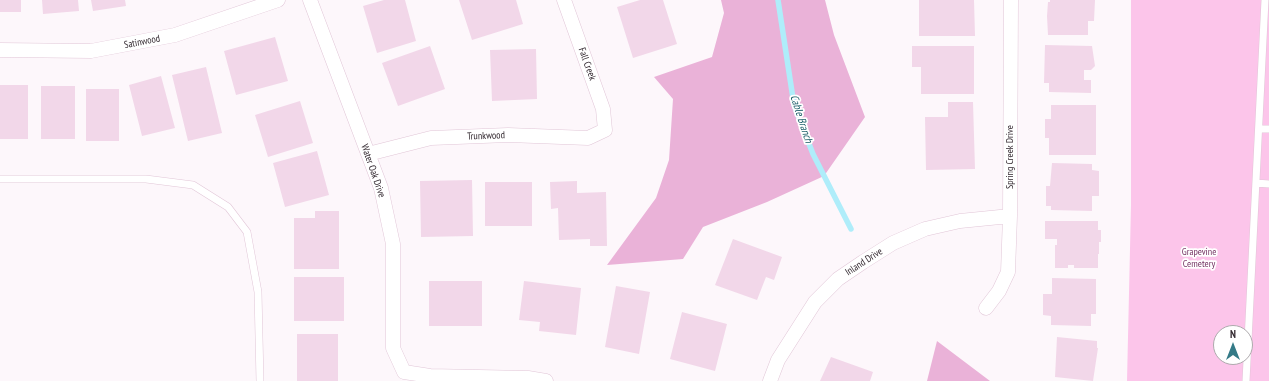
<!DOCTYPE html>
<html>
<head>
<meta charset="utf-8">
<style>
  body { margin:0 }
  #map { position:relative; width:1269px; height:381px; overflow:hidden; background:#fdf7fb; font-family:"PT Sans Narrow",sans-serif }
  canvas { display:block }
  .north { position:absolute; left:1213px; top:325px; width:40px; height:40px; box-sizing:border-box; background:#fff; border:1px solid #ada9ac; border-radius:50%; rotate:0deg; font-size:11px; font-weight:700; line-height:16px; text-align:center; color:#332930 }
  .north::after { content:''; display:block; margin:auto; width:14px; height:18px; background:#347a87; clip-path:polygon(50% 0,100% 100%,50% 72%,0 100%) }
</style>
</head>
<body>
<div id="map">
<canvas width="1269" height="381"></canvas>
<div class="north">N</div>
</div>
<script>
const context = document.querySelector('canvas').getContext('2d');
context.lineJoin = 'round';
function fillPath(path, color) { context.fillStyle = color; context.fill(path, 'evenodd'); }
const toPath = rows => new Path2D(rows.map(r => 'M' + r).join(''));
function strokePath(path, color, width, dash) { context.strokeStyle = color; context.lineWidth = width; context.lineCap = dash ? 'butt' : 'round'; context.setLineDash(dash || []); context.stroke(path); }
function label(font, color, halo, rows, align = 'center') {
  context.font = font + ' "PT Sans Narrow",sans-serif'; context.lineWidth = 3.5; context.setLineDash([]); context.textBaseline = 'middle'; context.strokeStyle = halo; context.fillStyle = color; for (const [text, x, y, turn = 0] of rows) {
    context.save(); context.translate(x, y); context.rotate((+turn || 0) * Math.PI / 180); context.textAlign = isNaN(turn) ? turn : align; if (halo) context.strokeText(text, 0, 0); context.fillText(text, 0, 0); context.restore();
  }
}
fillPath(toPath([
  [1131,0,1269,0,1269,381,1127,381,1131,205],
  [1221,333,1245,333,1245,357,1221,357]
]), '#fcc5ea');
fillPath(toPath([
  [721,0,825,0,834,35,865,117,824,176,767,202,703,227,683,259,607,265,656,198,669,160,673,99,654,77,712,57,724,13],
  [937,341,990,381,927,381]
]), '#eab2d8');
strokePath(toPath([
  [778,0,794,105,813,154,851,229]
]), '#afedfa', 5.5);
fillPath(toPath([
  [0,0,21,0,21,12,0,12],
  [42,0,78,0,79,11,43,14],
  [91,0,125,0,126,6,93,11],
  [384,0,405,0,416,41,377,53,363,6],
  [459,0,516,0,523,24,472,40],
  [640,0,663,0,677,44,633,58,617,7],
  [919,0,974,0,975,36,919,36],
  [1050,0,1095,0,1094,21,1088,21,1088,35,1048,35,1047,16,1048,2,1050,2],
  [275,37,288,81,236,95,224,51],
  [1045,45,1092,46,1095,66,1091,70,1084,70,1084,80,1091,80,1091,93,1049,92,1049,83,1044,83],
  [430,46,445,89,398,106,382,63],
  [912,46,974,46,974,94,921,94,921,67,912,67],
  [536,49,537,99,492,101,490,50],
  [206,67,222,133,188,141,172,75],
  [161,76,175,128,142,136,129,85],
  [0,85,28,85,28,139,0,139],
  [41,86,75,86,75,139,41,139],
  [86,89,119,89,119,141,86,141],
  [300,101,313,143,268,157,255,115],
  [948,102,973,102,975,169,926,170,925,117,948,117],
  [1051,105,1096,105,1096,155,1049,155,1049,138,1045,138,1045,119,1051,119],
  [317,151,329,195,285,207,273,163],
  [1052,163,1092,164,1092,170,1099,171,1099,196,1092,196,1092,211,1051,210,1051,206,1046,206,1046,186,1050,186],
  [472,180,473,236,421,237,420,181],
  [577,181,577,193,606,192,607,246,590,246,590,239,559,240,558,208,551,209,550,182],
  [485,182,532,182,532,226,485,226],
  [315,211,339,211,339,269,294,269,294,218,315,218],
  [1045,221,1098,221,1098,230,1101,230,1101,242,1099,242,1099,254,1098,254,1098,268,1074,268,1074,265,1068,265,1068,268,1055,268,1055,245,1057,245,1057,239,1045,239],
  [733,239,782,257,774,280,766,277,757,300,715,285],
  [294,277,344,277,344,321,294,321],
  [1052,278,1096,279,1096,314,1091,314,1091,326,1051,325,1051,316,1043,315,1043,294,1052,294],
  [429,281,482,281,482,326,429,326],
  [524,281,581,288,576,335,539,331,540,322,519,320],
  [616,286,650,292,639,354,605,347],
  [682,312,727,324,715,371,670,359],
  [297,334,338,334,338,381,297,381],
  [1057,337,1097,341,1097,348,1098,348,1093,381,1055,377],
  [831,357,873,372,870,381,820,381]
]), '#f2d7e9');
const service = toPath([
  [1259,129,1269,129],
  [0,179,146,179,193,185,228,207,247,232,258,292,260,381],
  [1256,183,1269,184],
  [1246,381,1265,0]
]);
const minor = toPath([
  [310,0,381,188,393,244,393,348,404,372,430,376,528,378,546,381],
  [0,50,91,51,175,35,278,0],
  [368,154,431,138,508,135,588,138,605,130,603,109,564,0],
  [986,308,999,291,1008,272,1010,216,1011,0],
  [770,381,778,360,815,302,838,279,863,262,893,243,925,229,960,221,1010,216]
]);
strokePath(service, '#e1c6d7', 8);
strokePath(minor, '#e1c6d7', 15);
strokePath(service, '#fff', 7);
strokePath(minor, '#fff', 14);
label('10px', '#332930', '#fff', [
  ["Satinwood",142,42,-11],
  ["Fall Creek",587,64,70],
  ["Trunkwood",486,136,-2],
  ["Spring Creek Drive",1010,157,-90],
  ["Water Oak Drive",373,171,71],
  ["Inland Drive",864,262,-33]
]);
label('10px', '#743363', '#fff', [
  ["Grapevine",1199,252],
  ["Cemetery",1199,264]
]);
label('italic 11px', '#1b5d68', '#fff', [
  ["Cable Branch",801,119,72]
]);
</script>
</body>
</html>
